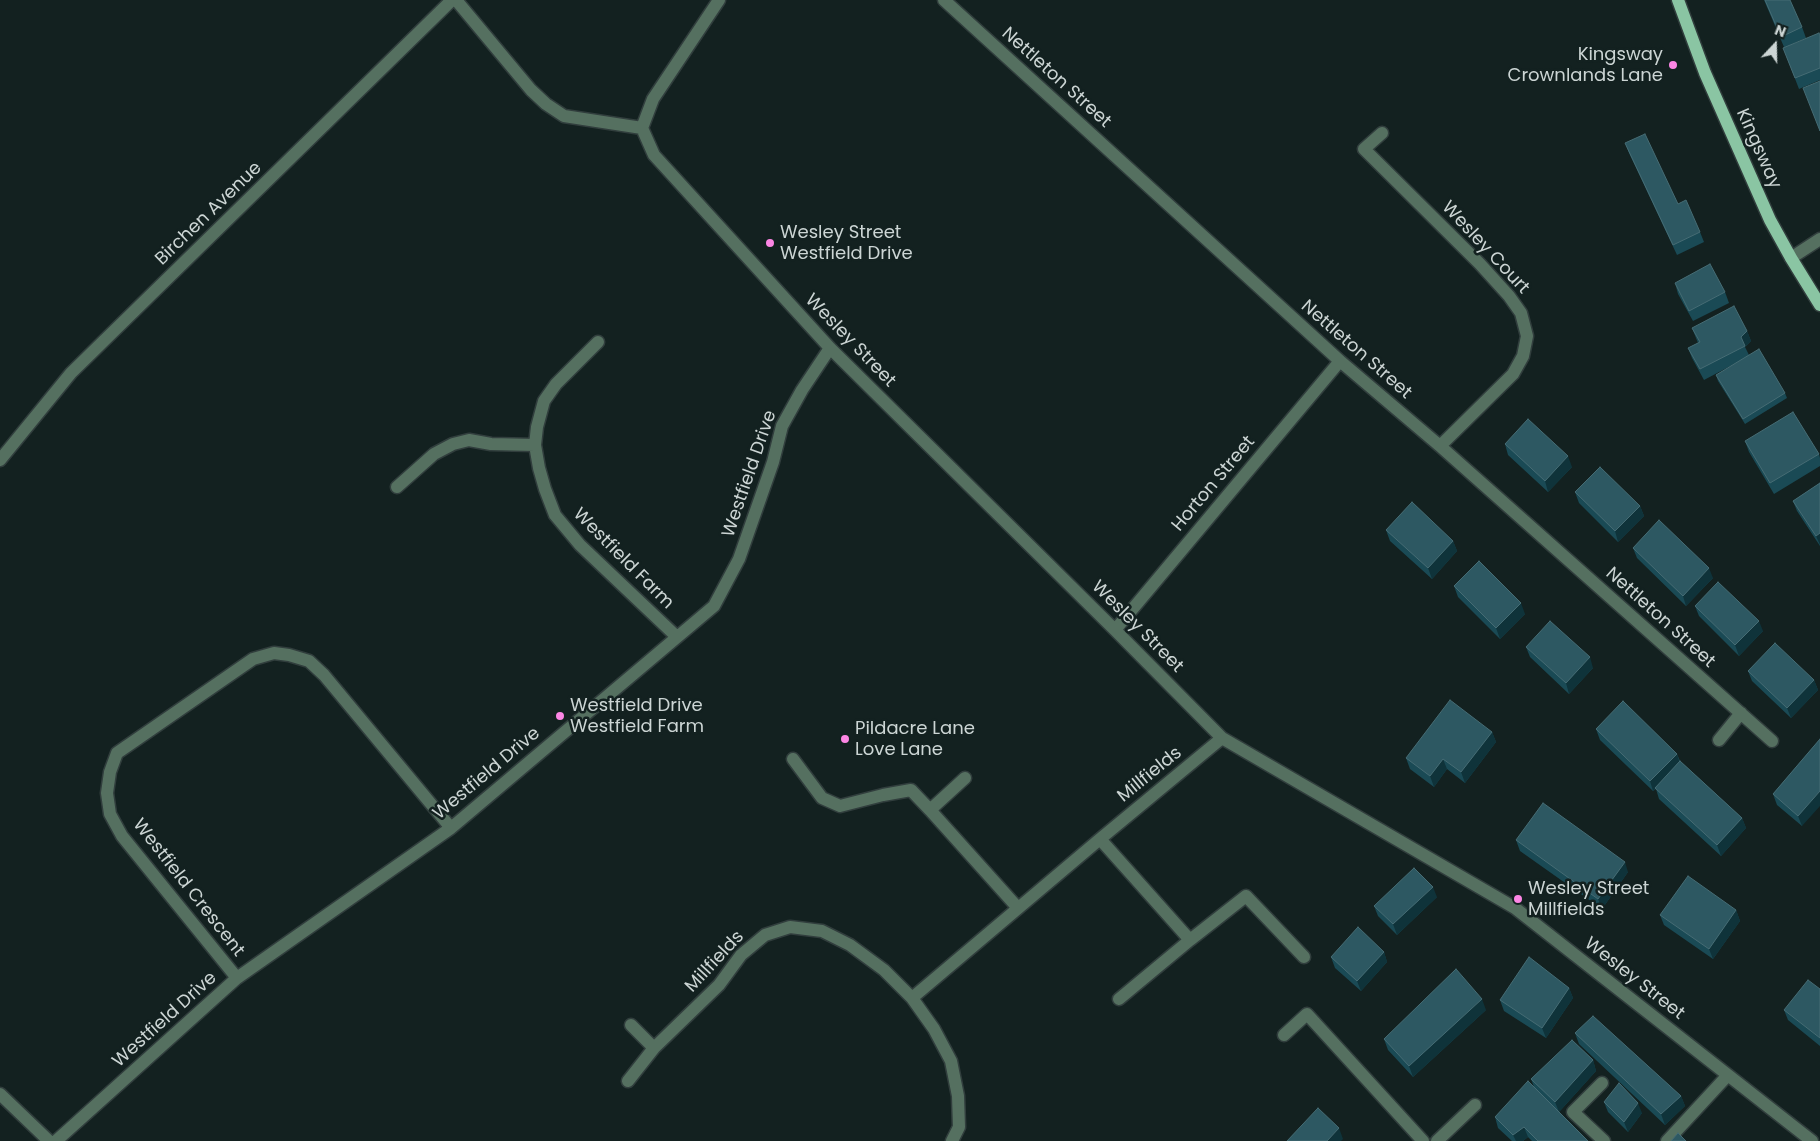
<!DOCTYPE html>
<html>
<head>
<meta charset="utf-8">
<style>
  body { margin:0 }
  #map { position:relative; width:1820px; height:1141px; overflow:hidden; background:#132120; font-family:Poppins,sans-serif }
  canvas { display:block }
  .north { position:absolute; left:1750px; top:20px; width:50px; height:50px; -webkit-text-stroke:4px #132120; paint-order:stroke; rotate:21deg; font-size:14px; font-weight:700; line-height:20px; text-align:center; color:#ccd5d4 }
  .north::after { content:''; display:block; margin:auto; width:18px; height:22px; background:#ccd5d4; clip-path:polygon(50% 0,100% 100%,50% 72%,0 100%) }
</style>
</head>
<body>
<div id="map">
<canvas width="1820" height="1141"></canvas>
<div class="north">N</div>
</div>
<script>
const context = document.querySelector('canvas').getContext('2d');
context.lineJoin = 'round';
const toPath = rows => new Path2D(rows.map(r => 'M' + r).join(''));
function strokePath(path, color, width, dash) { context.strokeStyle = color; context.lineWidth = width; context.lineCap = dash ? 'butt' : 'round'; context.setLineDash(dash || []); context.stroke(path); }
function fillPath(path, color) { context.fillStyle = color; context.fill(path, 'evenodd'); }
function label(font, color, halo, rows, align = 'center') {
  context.font = font + ' Poppins,sans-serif'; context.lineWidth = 5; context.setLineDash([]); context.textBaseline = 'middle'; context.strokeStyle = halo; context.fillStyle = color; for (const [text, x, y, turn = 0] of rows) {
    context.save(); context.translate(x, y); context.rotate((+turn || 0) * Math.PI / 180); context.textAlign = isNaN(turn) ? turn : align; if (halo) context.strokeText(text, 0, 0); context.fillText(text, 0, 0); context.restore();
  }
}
const minor = toPath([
  [456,0,531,90,546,104,564,116,642,128],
  [719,0,653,99,642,128,654,155,830,348,1115,630,1222,738,1515,908,1812,1141],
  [944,0,1340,361,1440,446,1772,741],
  [1382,133,1364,149,1480,264,1509,296,1521,313,1527,336,1523,356,1513,374,1440,446],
  [1791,258,1820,239],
  [598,342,556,384,544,401,537,427,535,445,539,468,545,489,555,515,580,545,677,637],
  [0,460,71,373,452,0],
  [397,487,434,454,453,444,469,440,491,444,535,445],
  [1115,630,1340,361],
  [1719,740,1741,713],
  [793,759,822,798,840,806,883,795,911,790,930,810],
  [965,778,930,810,1018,908],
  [1100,839,1190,940],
  [237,978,122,836,110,814,107,793,110,772,117,753,253,659,274,653,289,655,309,661,324,675,451,828],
  [912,998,1100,839,1222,738],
  [1119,999,1190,940,1246,896,1304,957],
  [631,1025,654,1048],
  [1284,1035,1307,1014,1423,1141],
  [628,1081,654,1048,719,985,741,955,765,935,790,927,822,931,850,945,884,970,912,998,934,1029,951,1061,958,1096,959,1127,952,1141],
  [1602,1083,1573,1112,1604,1141],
  [0,1094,49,1141],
  [56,1141,237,978,451,828,714,606,739,559,773,462,782,426,802,390,830,348],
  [1437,1141,1475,1105],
  [1667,1141,1728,1075]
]);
const major = toPath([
  [1678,0,1705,73,1770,220,1791,258,1820,305]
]);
strokePath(minor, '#313e3d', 15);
strokePath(major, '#313e3d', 15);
strokePath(minor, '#557060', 12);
strokePath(major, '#8ac5a3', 12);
fillPath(toPath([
  [1764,0,1802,27,1806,38,1790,45,1820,35,1820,80,1799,89,1787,58,1784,47],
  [1625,143,1678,204,1700,232,1704,242,1677,255,1629,153],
  [1675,283,1725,292,1729,303,1693,321,1678,294],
  [1692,328,1747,331,1751,341,1745,347,1749,355,1785,393,1787,398,1745,424,1718,381,1716,375,1738,362,1704,380,1692,358,1688,348,1698,343],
  [1745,441,1819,454,1820,458,1820,466,1774,494,1749,452],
  [1505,444,1572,467,1548,492,1508,455],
  [1820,483,1820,546,1797,511,1793,501],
  [1575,492,1640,506,1644,516,1618,542,1579,503],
  [1386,530,1453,541,1457,551,1432,579,1390,541],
  [1633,548,1713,578,1686,606,1637,558],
  [1454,586,1525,614,1500,639,1458,597],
  [1695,606,1763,631,1739,656,1699,616],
  [1526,647,1593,668,1569,694,1530,657],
  [1748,671,1814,680,1818,690,1791,718,1752,681],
  [1596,729,1677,754,1680,761,1742,818,1746,828,1721,856,1659,799,1656,789,1653,791,1600,740],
  [1492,732,1496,742,1465,783,1447,769,1434,787,1410,769,1406,758],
  [1820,739,1802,826,1777,805,1773,794],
  [1516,840,1628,872,1602,909,1520,851],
  [1437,897,1397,935,1378,916,1374,906],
  [1736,910,1740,921,1713,959,1664,925,1660,915],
  [1384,952,1387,962,1361,991,1335,968,1331,957],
  [1569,988,1573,998,1546,1038,1504,1011,1500,1000],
  [1820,989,1820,1046,1788,1020,1784,1010],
  [1486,1010,1413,1077,1388,1050,1384,1039],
  [1575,1033,1681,1096,1685,1106,1665,1125,1579,1044],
  [1593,1060,1596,1071,1559,1112,1588,1141,1532,1141,1528,1137,1523,1141,1512,1141,1498,1128,1495,1117,1534,1087,1531,1079],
  [1604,1102,1642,1113,1628,1132,1608,1112]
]), '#1a4a55');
fillPath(toPath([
  [1747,331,1751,341,1745,347,1741,337],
  [1568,456,1572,467,1548,492,1545,481],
  [1640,506,1644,516,1618,542,1615,531],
  [1820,533,1820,545,1816,536],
  [1453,541,1457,551,1432,579,1428,568],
  [1709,568,1713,578,1686,606,1683,596],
  [1521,603,1525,614,1500,639,1496,628],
  [1759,621,1763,631,1739,656,1735,645],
  [1590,657,1593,668,1569,694,1566,683],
  [1814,680,1818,690,1791,718,1787,708],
  [1492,732,1496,742,1465,783,1461,772],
  [1677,754,1680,764,1653,791,1650,781],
  [1443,759,1447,769,1434,787,1430,776],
  [1820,791,1820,806,1802,826,1798,816],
  [1742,818,1746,828,1721,856,1717,845],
  [1625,862,1628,872,1602,909,1598,899],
  [1433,887,1437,897,1397,935,1393,924],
  [1736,910,1740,921,1713,959,1709,949],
  [1384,952,1387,962,1361,991,1357,981],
  [1569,988,1573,998,1546,1038,1542,1028],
  [1482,999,1486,1010,1413,1077,1409,1066],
  [1593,1060,1596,1071,1559,1112,1555,1102],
  [1681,1096,1685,1106,1665,1125,1661,1114],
  [1638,1103,1642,1113,1628,1132,1624,1122],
  [1524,1127,1528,1137,1523,1141,1516,1141,1513,1135],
  [1339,1128,1343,1139,1341,1141,1327,1141]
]), '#0f333a');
const building = toPath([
  [1765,0,1790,0,1802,27,1781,37,1765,0],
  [1819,33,1820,35,1820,68,1795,78,1783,48,1819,33],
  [1820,81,1820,131,1803,88,1820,81],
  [1645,134,1678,204,1686,200,1700,232,1673,245,1625,143,1645,134],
  [1710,264,1725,292,1689,311,1675,283,1710,264],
  [1734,306,1747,331,1741,337,1745,346,1700,369,1688,348,1700,342,1692,328,1734,306],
  [1759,349,1785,393,1743,419,1716,375,1759,349],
  [1793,412,1819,454,1770,483,1745,441,1793,412],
  [1528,419,1568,456,1545,481,1505,444,1528,419],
  [1600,467,1640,506,1615,531,1575,492,1600,467],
  [1820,483,1820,533,1816,536,1793,501,1820,483],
  [1412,502,1453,541,1428,568,1386,530,1412,502],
  [1659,520,1709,568,1683,596,1633,548,1659,520],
  [1479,561,1521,603,1496,628,1454,586,1479,561],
  [1718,582,1759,621,1735,645,1695,606,1718,582],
  [1550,621,1590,657,1566,683,1526,647,1550,621],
  [1775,643,1814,680,1787,708,1748,671,1775,643],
  [1450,700,1492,732,1461,772,1443,759,1430,776,1406,758,1450,700],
  [1623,701,1677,754,1650,781,1596,729,1623,701],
  [1820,739,1820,791,1798,816,1773,794,1820,739],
  [1680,761,1742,818,1717,845,1655,788,1680,761],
  [1543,803,1625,862,1598,899,1516,840,1543,803],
  [1414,868,1433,887,1393,924,1374,906,1414,868],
  [1688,876,1736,910,1709,949,1660,915,1688,876],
  [1358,927,1384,952,1357,981,1331,957,1358,927],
  [1529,957,1569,988,1542,1028,1500,1000,1529,957],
  [1456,969,1482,999,1409,1066,1384,1039,1456,969],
  [1808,980,1820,989,1820,1038,1784,1010,1808,980],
  [1593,1016,1681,1096,1661,1114,1575,1033,1593,1016],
  [1572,1040,1593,1060,1555,1102,1531,1079,1572,1040],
  [1528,1081,1588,1141,1538,1141,1524,1127,1513,1135,1495,1117,1528,1081],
  [1619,1083,1638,1103,1624,1122,1604,1102,1619,1083],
  [1318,1108,1339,1128,1327,1141,1287,1141,1318,1108],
  [1678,1133,1686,1141,1671,1141,1678,1133]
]);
fillPath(building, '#2d5862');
strokePath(building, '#466c74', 1);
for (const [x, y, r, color] of [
  [1673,65,5,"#fc86e4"],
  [770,243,5,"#fc86e4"],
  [560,716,5,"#fc86e4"],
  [845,739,5,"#fc86e4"],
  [1518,899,5,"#fc86e4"]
]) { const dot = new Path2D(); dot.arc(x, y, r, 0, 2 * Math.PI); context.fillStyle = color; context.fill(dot); strokePath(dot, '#132120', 2); }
label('18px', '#ccd5d4', '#132120', [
  ["Kingsway",1663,55,"right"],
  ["Crownlands Lane",1663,76,"right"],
  ["Wesley Street",780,233],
  ["Westfield Drive",780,254],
  ["Westfield Drive",570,706],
  ["Westfield Farm",570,727],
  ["Pildacre Lane",855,729],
  ["Love Lane",855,750],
  ["Wesley Street",1528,889],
  ["Millfields",1528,910]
], 'left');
label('18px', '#ccd5d4', '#132120', [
  ["Nettleton Street",1056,78,42],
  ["Kingsway",1758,149,66],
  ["Birchen Avenue",209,214,-44],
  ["Wesley Court",1485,248,47],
  ["Wesley Street",850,341,46],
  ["Nettleton Street",1356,350,41],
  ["Westfield Drive",750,474,-71],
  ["Horton Street",1214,484,-50],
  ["Westfield Farm",623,559,45],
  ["Nettleton Street",1660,618,42],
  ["Wesley Street",1137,627,45],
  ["Westfield Drive",487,774,-40],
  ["Millfields",1150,775,-39],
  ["Westfield Crescent",188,888,52],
  ["Millfields",715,962,-47],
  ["Wesley Street",1634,979,38],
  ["Westfield Drive",165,1020,-42]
]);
</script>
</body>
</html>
